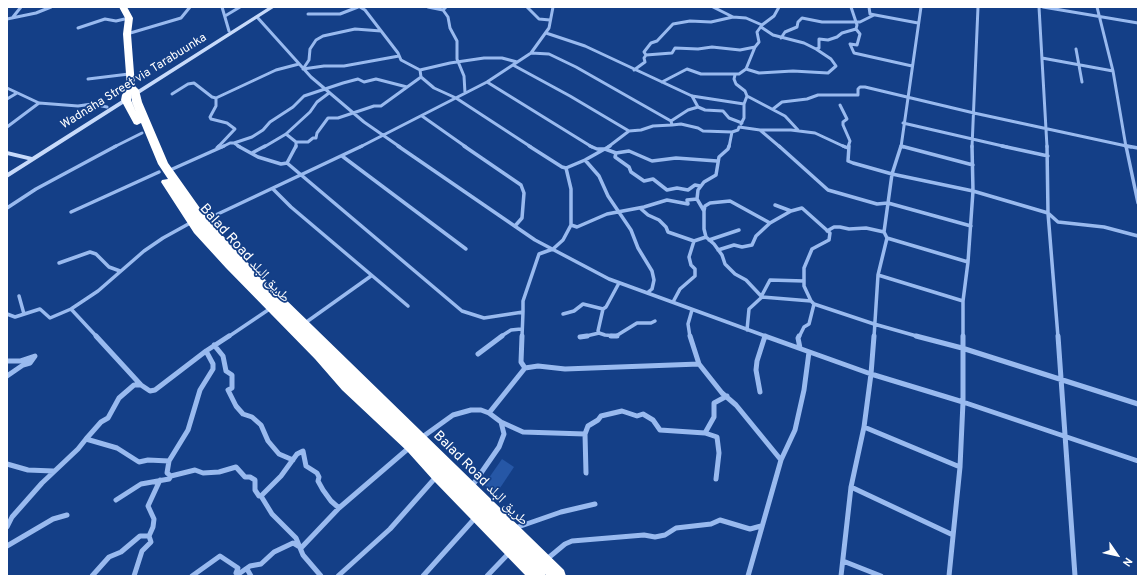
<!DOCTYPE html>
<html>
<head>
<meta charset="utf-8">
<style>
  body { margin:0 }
  #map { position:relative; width:1145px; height:583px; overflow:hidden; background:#143f87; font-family:Overpass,sans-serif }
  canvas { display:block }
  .frame { position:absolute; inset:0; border:8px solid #fff; pointer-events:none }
  .north { position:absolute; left:1097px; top:535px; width:40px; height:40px; -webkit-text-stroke:3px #143f87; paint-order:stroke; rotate:124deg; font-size:11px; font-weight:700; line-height:16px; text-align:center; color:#fff }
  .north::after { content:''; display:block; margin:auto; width:14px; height:18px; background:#fff; clip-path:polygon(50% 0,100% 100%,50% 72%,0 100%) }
</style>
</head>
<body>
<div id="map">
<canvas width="1145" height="583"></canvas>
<div class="frame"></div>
<div class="north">N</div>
</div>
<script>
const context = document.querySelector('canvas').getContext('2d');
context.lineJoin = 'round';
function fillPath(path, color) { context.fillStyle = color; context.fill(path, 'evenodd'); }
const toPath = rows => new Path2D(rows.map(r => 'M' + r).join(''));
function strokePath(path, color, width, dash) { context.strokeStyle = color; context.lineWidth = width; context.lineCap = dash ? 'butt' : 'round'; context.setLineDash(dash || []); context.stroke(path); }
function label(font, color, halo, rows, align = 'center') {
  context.font = font + ' Overpass,"Noto Naskh Arabic",sans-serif'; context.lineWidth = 3.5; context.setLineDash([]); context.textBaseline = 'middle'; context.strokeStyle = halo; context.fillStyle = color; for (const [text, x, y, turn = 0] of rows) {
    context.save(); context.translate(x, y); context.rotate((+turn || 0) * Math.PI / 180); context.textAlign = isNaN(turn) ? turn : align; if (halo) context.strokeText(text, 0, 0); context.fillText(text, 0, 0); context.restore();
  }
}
fillPath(toPath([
  [502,459,514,467,496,494,484,485]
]), '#2657a6');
strokePath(toPath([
  [222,7,229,31],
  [360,7,365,10,398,53,401,60,420,70,421,77,434,88,456,98,531,147],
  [428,7,443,10],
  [446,7,443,10,448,17,450,28,457,41,457,59,464,76,465,93],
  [527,7,539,19,550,20],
  [713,7,733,17,746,18,762,25],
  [851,7,857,25,856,29,860,34,857,45,850,44,854,53,912,66],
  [869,7,870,14,918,23],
  [1039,7,1047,147],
  [1043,7,1138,23],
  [1097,7,1113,71,1126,147],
  [308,14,340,14,358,7],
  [225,16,240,7],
  [13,17,21,7],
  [257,17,311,77,364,122,400,147],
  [7,19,36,13,51,7],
  [78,28,105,19,116,21,129,18],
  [546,33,585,46,692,96,744,104],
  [127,34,181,18,190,7],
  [781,38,785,32,797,27,798,22,802,18,822,22,860,22,874,15],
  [816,49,819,48,819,39,828,40,837,37,842,33,856,29],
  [1076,49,1082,82],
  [531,53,549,54,576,67,671,121],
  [646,55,644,52,651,43,657,41,673,24,690,21,711,22,733,17],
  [1042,58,1113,71],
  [513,65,570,96,629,131],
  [303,69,309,60,310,49,316,40,323,36,355,29,381,31],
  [303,69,324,66,344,66,399,56],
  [746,69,759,73,793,71,828,73,836,66,831,59,816,49,804,43,773,35,761,27],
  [420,70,450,63,484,58,502,58,517,62],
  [634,70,645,62,644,58,646,55,672,53,675,48,698,49,712,47,740,50,755,47],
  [735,75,734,79,736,84,745,91,747,96,744,104,744,118,741,124],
  [88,79,129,74],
  [487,82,592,147],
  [662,82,687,69,701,74,739,74,746,69,755,47,759,42,757,32,762,25,774,16,779,7],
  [7,88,39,103,78,106,92,104,107,107],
  [172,94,188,84,194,83,212,97,216,98],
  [692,96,698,107],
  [747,96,785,116,798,130],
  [7,99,17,93],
  [840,105,847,119,843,122,843,125,850,141,848,147],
  [773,109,782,102,807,99,818,95,858,95,858,89,860,87,865,87,974,113,1131,147],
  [422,116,466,147],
  [903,123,1007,147],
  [672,125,681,124,698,128,703,131,732,132],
  [7,127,39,103],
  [760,130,791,130,815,133,845,147],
  [286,134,296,142,296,147],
  [296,142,308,142,313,138,316,138,317,133,328,118,338,118,374,106,381,106,421,77],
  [234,143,252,137,263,130,270,122,293,107,304,96,343,83,358,79,364,82,376,79,407,87],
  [901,146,903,147],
  [114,147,142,133],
  [218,147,235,129,227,123,211,119,210,117,216,106,216,98,276,70,299,64],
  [222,147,230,143,234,143,240,147],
  [264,147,286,134,310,112,317,102,329,93],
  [360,147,487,82,531,53,549,28,553,7],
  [608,147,629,131,641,130,653,126,672,125,671,121,688,110,698,107,705,110,723,111,729,118,742,123],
  [729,147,732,132,738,130,739,127,760,130,780,147],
  [901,147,921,7],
  [972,147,978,7]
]), '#99baef', 3);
strokePath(toPath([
  [238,146,258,157,281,164,287,163,462,311,484,318,523,312,522,337],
  [398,146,535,240,609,279,768,337],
  [464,146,521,185,524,193,522,218,515,226],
  [529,146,562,167,566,168,585,160,610,146],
  [590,146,597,149,605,149,616,153,629,151,652,161,676,158,717,161],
  [779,146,828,190,877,204,888,203,971,226],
  [843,146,848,148],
  [849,146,848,161,853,163,892,174,973,191,1048,213,1058,222,1104,227,1138,236],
  [901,146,973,165],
  [1002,146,1048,156],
  [1047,146,1048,213,1058,337],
  [1126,146,1138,203],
  [1127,146,1138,148],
  [217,148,219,146],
  [252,153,265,146],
  [616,153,615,157,629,167,631,172,644,181,653,179,667,190,677,188,688,190,695,185,700,186],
  [342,156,466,249],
  [585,160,599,176,608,196,631,230,638,248,652,271,654,280,652,289,647,293],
  [287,163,296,146],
  [168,171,224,146],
  [273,189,291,207,408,306],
  [775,205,791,211],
  [7,208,36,189,116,146],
  [640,208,648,215,659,220,666,227,668,232,694,241],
  [704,211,705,206,710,203,730,201,770,223],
  [71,212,159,172],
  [203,221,362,146],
  [571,225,577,227,607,214,644,207,667,200,688,204,687,200,697,199],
  [827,231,834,227,840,227,849,229,866,228,884,232],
  [706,237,714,244,722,255,725,264,735,274,746,280,762,297],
  [887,238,968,262],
  [709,240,739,230],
  [718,250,734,245,742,247,752,245,756,236,770,223,791,211,802,208,830,233,829,240,812,249,804,268,804,286,811,301],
  [59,263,90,252,96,254,109,267,120,271],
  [878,275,963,301],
  [762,295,770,280,804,281],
  [19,296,24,314],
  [673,302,680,289,695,276,695,269,691,265,689,257,694,241,706,237,704,229,704,211,697,199,698,190,704,182,716,175,719,157,728,149,729,146],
  [71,309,97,337],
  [603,309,598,331,599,333,605,335,616,336,637,323,651,323,655,321],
  [523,312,523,301,539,254,553,249,563,240,571,225,571,189,566,168],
  [7,314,15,317,40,309,50,318,71,309,98,291,144,251,163,238,192,222],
  [563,314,574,311,583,304,603,309,606,307,619,283],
  [305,323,371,276],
  [747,330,749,309,762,297,811,301,814,304,874,324,920,337],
  [228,337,271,308],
  [500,337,511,330,521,329],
  [582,337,599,333],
  [690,337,688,324,692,310],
  [799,337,804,327,809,324,814,304],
  [874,337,878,275,887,238,884,232,892,174,901,146],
  [963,337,963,301,968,262,973,191,972,146]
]), '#99baef', 3.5);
strokePath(toPath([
  [96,336,141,385],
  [522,336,521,362,525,368],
  [611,336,617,336],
  [690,336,699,364,722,393,736,405,781,460],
  [765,336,871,374,963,402,1138,461],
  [799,336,798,338,800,348],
  [916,336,962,348,1138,404],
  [1058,336,1075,576],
  [580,337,587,336],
  [214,345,223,356,226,371,232,375,232,388,228,390,236,406,243,414,252,417,261,425,268,441,279,454,293,460],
  [478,354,502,336],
  [7,361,20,361,35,356,30,363,23,365,7,376],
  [760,392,756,370,757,361,765,336],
  [489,413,525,368,538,366,565,369,699,364],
  [864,427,960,467],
  [585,434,586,473],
  [421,438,453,415,471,410,481,410,489,413,501,422,523,432,585,434,588,426,598,420,601,416,622,411,637,416,643,414,653,420,660,430,705,433],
  [169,461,188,430,200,390,213,369,213,364,206,351],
  [7,464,28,470,53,471],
  [171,476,167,473,169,461,148,460,139,462,117,448,86,439,101,422,108,418,119,398,134,385,141,385,150,391,155,390,206,351,229,336],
  [716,479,719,453,717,437,705,433,714,417,714,403,727,396],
  [472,486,499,447,504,434,501,422],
  [851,487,953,535],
  [261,496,272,514,296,538,303,555,321,576],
  [116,500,141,484,169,479,171,476,195,470,203,473,219,472,236,467,245,477,250,477,255,480,255,490,259,496,261,496,281,476,297,454,303,451,306,466,317,473,319,477,318,481,323,490,331,501,339,508],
  [7,527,12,517,42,483,78,449,86,439],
  [515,528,561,512,595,504],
  [7,546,53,519,67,515],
  [301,548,339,508,410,447],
  [547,559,565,544,572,541,644,535,655,537,665,535,676,528,711,524,720,520,750,529,761,526],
  [843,561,881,576],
  [247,569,251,576],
  [92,576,109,557,121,552,140,536,149,536],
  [134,576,142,551,151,542,149,536,153,527,154,519,148,506,160,480],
  [192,576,220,556,238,568,236,573,240,573,250,566,261,564,274,552,293,543,301,548],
  [338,576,390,529,436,477],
  [423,576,476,517],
  [487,576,510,552],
  [748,576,781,460,795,430,804,390,809,352],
  [841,576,851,487,864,427,871,374,874,336],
  [949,576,960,467,963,402,963,336]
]), '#99baef', 5);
fillPath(toPath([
  [269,7,275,7,7,178,7,173,28,160,7,155,7,151,32,157,269,7]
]), '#c7dafa');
fillPath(toPath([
  [119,7,127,7,133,18,131,34,135,86,139,90,142,102,168,163,207,218,242,257,564,570,566,576,546,576,545,574,545,576,526,576,433,480,407,451,342,390,315,359,226,268,194,233,161,182,162,180,168,179,158,164,141,123,137,125,134,124,121,100,122,95,127,87,123,34,125,18,119,7],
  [131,94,132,102,136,112,131,100,131,94]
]), '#fff');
label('12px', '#fff', '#143f87', [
  ["Wadnaha Street via Tarabuunka",134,82,-32]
]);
label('14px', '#fff', '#143f87', [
  ["Balad Road طريق البلد",244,254,48],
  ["Balad Road طريق البلد",480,479,45]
]);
</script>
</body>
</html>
